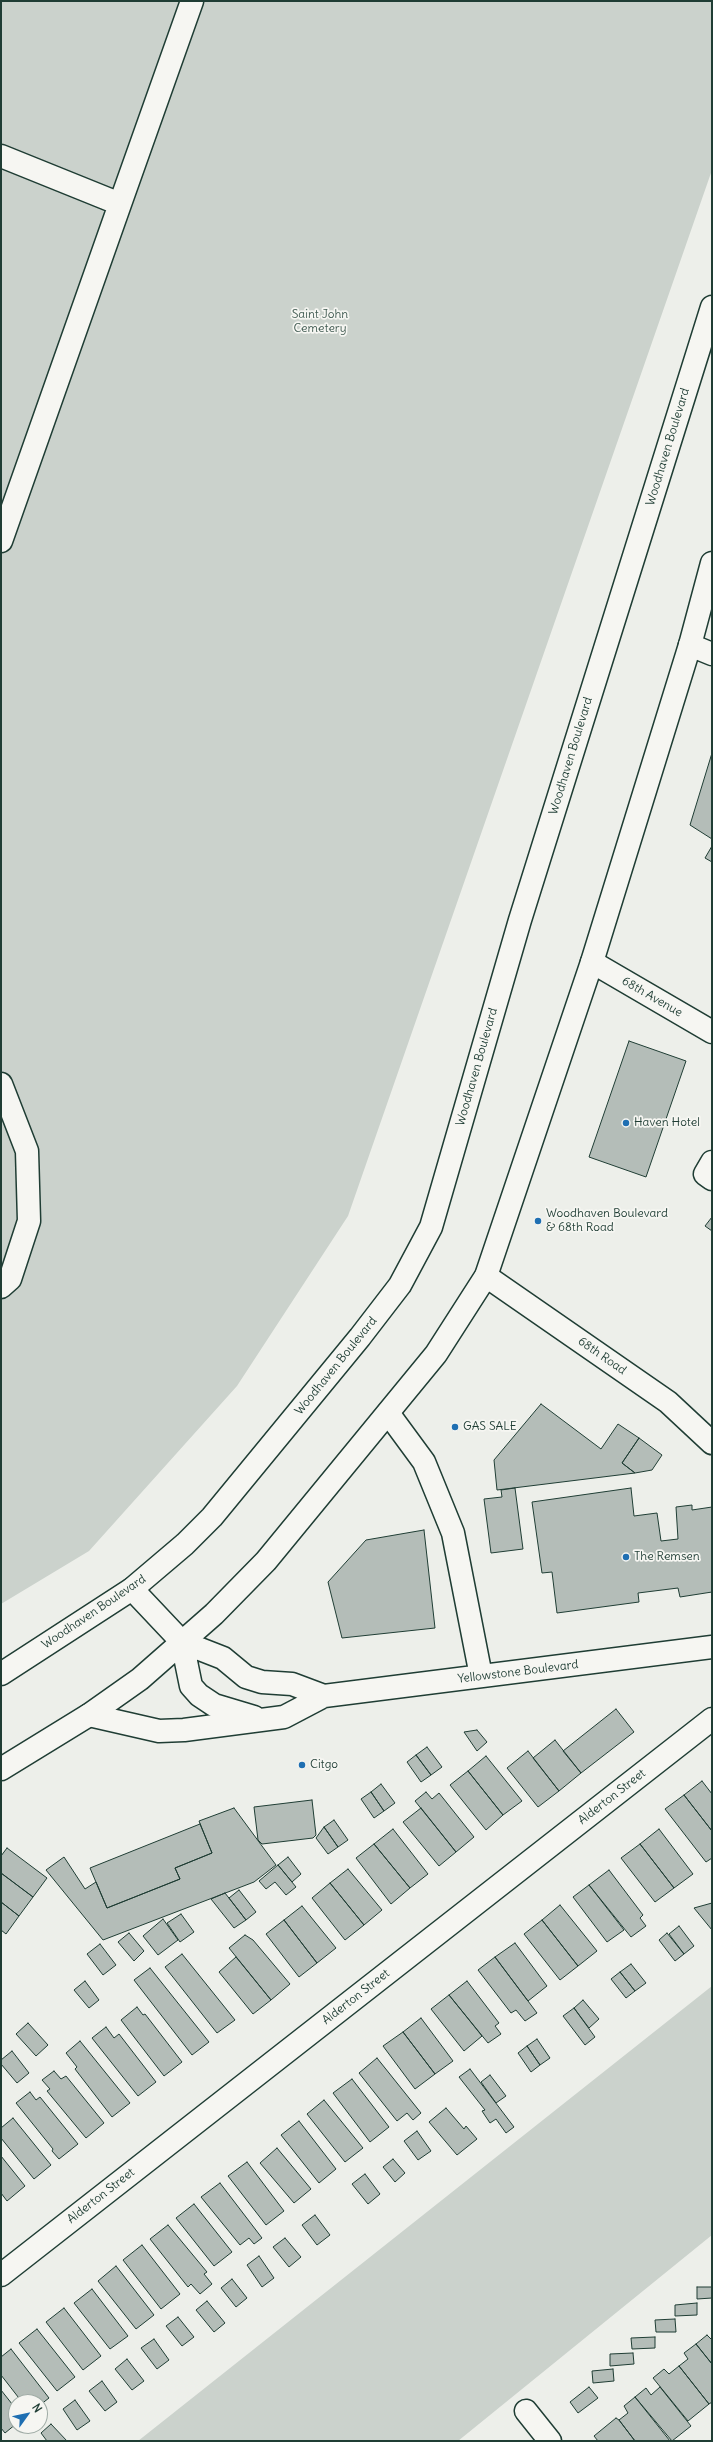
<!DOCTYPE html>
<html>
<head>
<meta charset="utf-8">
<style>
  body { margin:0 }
  #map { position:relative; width:713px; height:2442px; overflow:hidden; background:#edefea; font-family:Delius,sans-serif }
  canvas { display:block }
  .frame { position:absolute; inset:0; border:2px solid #1f3d34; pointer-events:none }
  .north { position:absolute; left:8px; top:2394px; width:40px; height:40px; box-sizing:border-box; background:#f6f6f2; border:1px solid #a0aca6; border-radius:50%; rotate:57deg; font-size:11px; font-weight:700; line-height:16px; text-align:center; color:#1f3d34 }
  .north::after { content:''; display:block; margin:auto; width:14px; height:18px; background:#1f6fb2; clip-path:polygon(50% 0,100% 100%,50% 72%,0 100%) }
</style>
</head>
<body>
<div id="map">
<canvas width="713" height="2442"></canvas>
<div class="frame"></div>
<div class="north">N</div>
</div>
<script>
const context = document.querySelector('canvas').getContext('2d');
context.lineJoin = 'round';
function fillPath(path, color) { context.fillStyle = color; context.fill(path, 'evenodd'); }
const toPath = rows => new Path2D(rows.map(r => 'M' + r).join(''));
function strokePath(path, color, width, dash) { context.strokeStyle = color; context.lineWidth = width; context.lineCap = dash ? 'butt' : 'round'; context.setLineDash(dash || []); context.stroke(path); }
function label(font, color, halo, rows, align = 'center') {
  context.font = font + ' Delius,sans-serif'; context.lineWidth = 3.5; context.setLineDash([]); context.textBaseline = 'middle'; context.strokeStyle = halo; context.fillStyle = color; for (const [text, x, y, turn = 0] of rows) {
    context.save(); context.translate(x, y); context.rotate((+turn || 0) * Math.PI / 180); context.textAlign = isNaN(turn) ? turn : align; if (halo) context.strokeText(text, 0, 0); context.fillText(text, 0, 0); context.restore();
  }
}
fillPath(toPath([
  [1,1,712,1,712,170,348,1216,237,1386,89,1551,1,1604],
  [712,1986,712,2235,458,2441,138,2441]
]), '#cbd2cc');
const building = toPath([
  [712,753,712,839,690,825,712,753],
  [712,846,712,862,705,858,712,846],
  [629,1041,686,1061,646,1177,589,1157,629,1041],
  [712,1217,712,1231,705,1226,712,1217],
  [541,1404,601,1449,618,1424,639,1438,622,1463,635,1473,497,1490,494,1460,541,1404],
  [639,1438,662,1455,652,1470,635,1473,622,1463,639,1438],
  [515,1488,523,1549,491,1553,484,1499,502,1497,501,1490,515,1488],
  [631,1488,634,1516,657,1513,661,1541,678,1539,676,1507,692,1505,692,1510,712,1507,712,1592,680,1597,678,1588,638,1593,639,1602,557,1613,552,1572,542,1573,532,1502,631,1488],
  [424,1530,435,1628,342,1638,328,1582,366,1540,424,1530],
  [616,1709,634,1732,581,1773,563,1751,616,1709],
  [477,1730,487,1742,477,1751,464,1732,477,1730],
  [555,1740,581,1773,559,1791,533,1758,555,1740],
  [427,1747,442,1767,431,1775,416,1755,427,1747],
  [528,1751,559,1791,538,1807,507,1768,528,1751],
  [416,1755,431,1775,421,1782,407,1762,416,1755],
  [486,1756,522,1801,503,1815,468,1771,486,1756],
  [468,1771,503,1815,486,1830,450,1785,468,1771],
  [702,1781,712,1794,712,1831,684,1795,702,1781],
  [381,1784,395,1803,384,1811,371,1792,381,1784],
  [371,1792,384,1811,374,1818,361,1799,371,1792],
  [426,1792,432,1799,439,1793,474,1837,456,1852,415,1801,426,1792],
  [684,1795,712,1831,712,1858,706,1862,665,1809,684,1795],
  [312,1800,316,1835,313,1838,262,1844,258,1840,254,1807,312,1800],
  [234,1808,276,1865,254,1882,103,1940,46,1870,64,1857,85,1889,96,1882,107,1908,180,1879,175,1868,212,1853,199,1821,234,1808],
  [421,1808,456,1852,439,1866,403,1822,421,1808],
  [334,1820,348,1840,338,1847,324,1827,334,1820],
  [200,1824,212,1853,175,1868,180,1879,107,1908,90,1868,200,1824],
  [324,1827,338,1847,328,1854,316,1838,324,1827],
  [393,1829,428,1874,410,1888,374,1844,393,1829],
  [659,1829,693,1874,674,1888,640,1844,659,1829],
  [374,1844,410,1888,391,1904,356,1858,374,1844],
  [640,1844,674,1888,655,1902,621,1858,640,1844],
  [7,1848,47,1878,33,1897,1,1873,1,1856,7,1848],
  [288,1857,301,1874,292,1882,278,1865,288,1857],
  [278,1865,296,1887,286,1895,275,1882,266,1889,259,1881,278,1865],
  [348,1869,382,1910,364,1925,330,1883,348,1869],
  [609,1870,643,1915,640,1918,646,1926,631,1937,589,1885,609,1870],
  [1,1873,33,1897,19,1916,1,1902,1,1873],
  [330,1883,364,1925,345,1940,312,1898,330,1883],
  [589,1885,624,1930,607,1942,573,1897,589,1885],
  [239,1890,256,1912,246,1920,229,1898,239,1890],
  [225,1893,246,1920,234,1928,211,1899,225,1893],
  [1,1902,19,1916,6,1934,1,1930,1,1902],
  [712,1903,712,1930,694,1908,712,1903],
  [560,1905,597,1951,578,1966,542,1920,560,1905],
  [302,1906,336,1948,317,1963,284,1920,302,1906],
  [181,1914,194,1932,180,1942,167,1923,181,1914],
  [163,1919,178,1940,158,1955,143,1936,163,1919],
  [284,1920,317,1963,299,1977,266,1934,284,1920],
  [542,1920,578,1966,560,1980,524,1934,542,1920],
  [679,1926,694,1946,684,1954,669,1934,679,1926],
  [129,1933,144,1951,134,1961,118,1942,129,1933],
  [667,1933,684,1954,675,1961,659,1940,667,1933],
  [245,1935,253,1940,290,1984,271,2000,229,1948,245,1935],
  [515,1943,547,1986,528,2001,495,1957,515,1943],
  [100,1944,116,1965,103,1975,87,1954,100,1944],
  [182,1954,235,2020,217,2033,165,1967,182,1954],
  [236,1957,271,2000,253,2014,219,1972,236,1957],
  [495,1957,537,2013,525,2021,516,2010,511,2013,478,1970,495,1957],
  [631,1964,646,1983,635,1991,620,1972,631,1964],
  [150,1968,209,2042,192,2055,134,1980,150,1968],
  [620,1972,635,1991,626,1998,611,1979,620,1972],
  [85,1981,99,2000,89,2008,74,1990,85,1981],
  [467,1981,499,2023,495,2026,501,2034,488,2043,449,1995,467,1981],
  [449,1995,482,2036,464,2051,431,2009,449,1995],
  [583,2000,599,2019,589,2028,574,2008,583,2000],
  [137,2007,143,2015,145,2014,182,2062,164,2076,121,2020,137,2007],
  [574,2008,595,2037,585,2045,563,2016,574,2008],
  [421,2018,453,2061,435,2074,403,2032,421,2018],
  [28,2023,48,2045,36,2056,16,2034,28,2023],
  [106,2027,114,2038,119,2034,156,2082,138,2096,92,2038,106,2027],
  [403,2032,435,2074,415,2089,383,2046,403,2032],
  [537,2039,550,2058,540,2065,527,2046,537,2039],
  [80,2041,130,2103,112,2117,75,2069,77,2067,66,2053,80,2041],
  [527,2046,540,2065,531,2072,518,2053,527,2046],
  [12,2051,29,2073,17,2083,1,2064,1,2060,12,2051],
  [377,2058,421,2113,413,2120,407,2113,397,2121,359,2073,377,2058],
  [470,2069,514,2127,506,2133,496,2119,490,2123,482,2111,485,2110,459,2077,470,2069],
  [54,2071,61,2079,66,2076,104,2123,86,2138,47,2091,50,2089,42,2080,54,2071],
  [490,2075,506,2096,496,2103,481,2082,490,2075],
  [352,2079,389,2127,370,2142,333,2093,352,2079],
  [30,2092,36,2100,40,2097,78,2144,59,2159,52,2151,53,2149,16,2103,30,2092],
  [324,2100,363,2148,345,2162,307,2114,324,2100],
  [446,2108,464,2129,466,2126,477,2139,457,2155,429,2122,446,2108],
  [13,2118,51,2165,34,2179,1,2138,1,2128,13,2118],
  [299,2121,336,2169,319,2183,281,2135,299,2121],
  [417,2131,431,2151,418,2160,404,2141,417,2131],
  [277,2148,311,2189,294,2203,260,2163,277,2148],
  [1,2156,25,2186,7,2201,1,2193,1,2156],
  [393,2159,405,2173,395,2182,383,2167,393,2159],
  [247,2162,284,2211,266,2225,228,2176,247,2162],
  [365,2174,380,2194,368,2204,352,2184,365,2174],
  [220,2183,262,2238,254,2244,249,2238,240,2245,201,2197,220,2183],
  [194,2204,232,2252,214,2266,176,2218,194,2204],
  [315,2215,330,2235,317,2245,302,2225,315,2215],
  [168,2225,207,2272,204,2274,212,2284,200,2294,191,2284,188,2287,150,2239,168,2225],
  [285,2238,301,2257,289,2267,273,2247,285,2238],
  [142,2245,180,2294,161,2309,123,2260,142,2245],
  [259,2256,274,2278,262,2287,247,2265,259,2256],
  [116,2266,154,2315,136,2329,98,2281,116,2266],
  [232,2279,247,2298,236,2307,221,2288,232,2279],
  [697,2287,712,2287,712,2298,697,2299,697,2287],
  [92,2289,128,2336,110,2349,74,2303,92,2289],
  [207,2301,225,2323,214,2332,196,2310,207,2301],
  [697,2303,697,2315,675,2316,675,2305,697,2303],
  [64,2308,101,2356,83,2370,46,2322,64,2308],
  [178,2317,194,2337,182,2346,166,2326,178,2317],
  [675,2319,676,2332,656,2332,655,2320,675,2319],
  [37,2329,75,2377,57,2391,19,2343,37,2329],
  [707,2335,712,2340,712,2364,696,2344,707,2335],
  [655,2337,655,2348,632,2349,631,2338,655,2337],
  [154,2339,169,2360,157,2369,141,2348,154,2339],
  [696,2344,712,2364,712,2402,709,2404,679,2366,688,2359,684,2353,696,2344],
  [11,2349,49,2398,40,2405,40,2402,22,2402,1,2375,1,2357,11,2349],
  [633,2353,634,2364,610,2366,610,2354,633,2353],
  [127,2359,144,2381,132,2390,115,2369,127,2359],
  [679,2366,709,2404,688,2421,653,2378,664,2369,669,2374,679,2366],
  [613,2369,614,2381,593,2383,592,2371,613,2369],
  [102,2381,117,2402,105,2411,89,2391,102,2381],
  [589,2387,598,2398,578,2413,570,2402,589,2387],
  [660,2387,691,2426,672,2441,635,2397,646,2388,651,2395,660,2387],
  [1,2390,16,2409,16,2424,5,2433,1,2428,1,2390],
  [635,2397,670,2441,635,2441,619,2420,628,2413,624,2406,635,2397],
  [75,2400,90,2421,77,2430,63,2409,75,2400],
  [616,2418,619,2420,635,2441,598,2441,594,2436,616,2418],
  [51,2424,67,2441,47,2441,41,2433,51,2424]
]);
fillPath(building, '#b4bdb8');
strokePath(building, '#1f3d34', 1);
const minor = toPath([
  [1,156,120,204,1,541],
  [120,204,192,1],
  [690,645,712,654],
  [592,962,712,1032],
  [1,1084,27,1151,29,1221,10,1279,1,1287],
  [712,1162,705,1174,712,1179],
  [486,1276,668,1402,712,1443],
  [388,1413,424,1462,453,1533,481,1676],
  [132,1589,182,1642,223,1658,246,1677,262,1682,292,1684,324,1696],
  [182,1642,191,1686,199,1695,214,1705,254,1717],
  [89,1715,159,1731,184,1730,284,1717,324,1696,712,1647],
  [1,2275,712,1719],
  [526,2411,550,2441]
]);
const major = toPath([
  [1,1674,132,1589,185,1544,212,1517,360,1337,400,1285,431,1227,520,920,712,307],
  [1,1769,89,1715,140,1679,214,1614,266,1561,436,1354,486,1276,592,962,690,645,712,563]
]);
strokePath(minor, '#1f3d34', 25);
strokePath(major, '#1f3d34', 25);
strokePath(minor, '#f6f6f2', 22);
strokePath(major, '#f6f6f2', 22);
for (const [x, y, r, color] of [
  [626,1123,4,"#1f6fb2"],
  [538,1221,4,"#1f6fb2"],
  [455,1427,4,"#1f6fb2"],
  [626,1557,4,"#1f6fb2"],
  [302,1765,4,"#1f6fb2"]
]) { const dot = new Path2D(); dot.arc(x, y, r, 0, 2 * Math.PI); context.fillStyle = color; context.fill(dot); strokePath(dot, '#f6f6f2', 1.5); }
label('12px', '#415b52', '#f6f6f2', [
  ["Saint John",320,315],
  ["Cemetery",320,329]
]);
label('12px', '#1f3d34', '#f6f6f2', [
  ["Woodhaven Boulevard",668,447,-73],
  ["Woodhaven Boulevard",571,756,-73],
  ["68th Avenue",652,997,30],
  ["Woodhaven Boulevard",477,1067,-74],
  ["68th Road",602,1356,35],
  ["Woodhaven Boulevard",336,1366,-51],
  ["Woodhaven Boulevard",94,1612,-34],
  ["Yellowstone Boulevard",518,1672,-7],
  ["Alderton Street",612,1797,-38],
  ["Alderton Street",356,1997,-38],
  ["Alderton Street",101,2196,-38]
]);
label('12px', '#1f3d34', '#f6f6f2', [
  ["Haven Hotel",634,1123],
  ["Woodhaven Boulevard",546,1214],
  ["& 68th Road",546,1228],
  ["GAS SALE",463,1427],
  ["The Remsen",634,1557],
  ["Citgo",310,1765]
], 'left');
</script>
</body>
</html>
